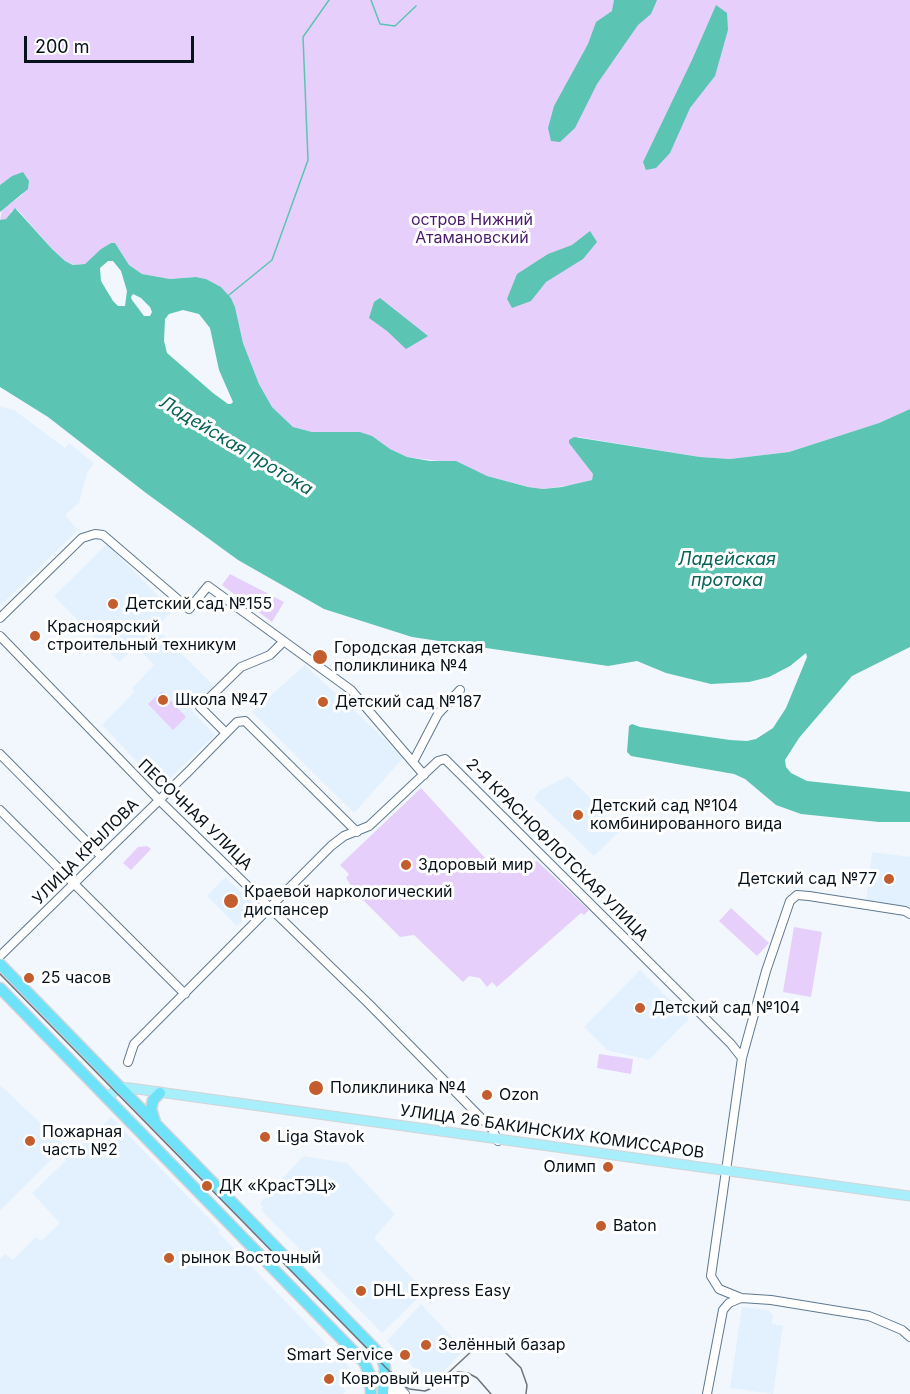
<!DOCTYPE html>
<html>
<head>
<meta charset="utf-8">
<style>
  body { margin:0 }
  #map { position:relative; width:910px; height:1394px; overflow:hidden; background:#f1f7fc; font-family:Inter,sans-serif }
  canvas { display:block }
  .scale { position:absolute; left:24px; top:36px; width:170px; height:27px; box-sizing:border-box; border:3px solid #08121a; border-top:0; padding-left:8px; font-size:18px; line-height:21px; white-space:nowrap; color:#08121a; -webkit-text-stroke:4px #fff; paint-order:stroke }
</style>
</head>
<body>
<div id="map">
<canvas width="910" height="1394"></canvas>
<div class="scale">200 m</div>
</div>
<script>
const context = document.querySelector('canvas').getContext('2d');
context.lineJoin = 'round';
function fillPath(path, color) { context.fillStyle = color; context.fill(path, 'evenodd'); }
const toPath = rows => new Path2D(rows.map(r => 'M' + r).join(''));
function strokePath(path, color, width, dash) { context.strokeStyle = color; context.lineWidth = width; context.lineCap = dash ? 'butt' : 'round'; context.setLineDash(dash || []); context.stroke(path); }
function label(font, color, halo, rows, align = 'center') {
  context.font = font + ' Inter,sans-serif'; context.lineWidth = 6; context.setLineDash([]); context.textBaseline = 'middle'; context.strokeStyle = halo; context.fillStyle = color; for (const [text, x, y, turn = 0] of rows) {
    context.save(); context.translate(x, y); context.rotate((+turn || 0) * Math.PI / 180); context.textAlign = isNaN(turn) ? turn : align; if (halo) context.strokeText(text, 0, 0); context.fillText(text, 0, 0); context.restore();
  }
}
fillPath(toPath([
  [0,406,14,410,65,448,69,443,94,463,87,473,79,503,65,515,78,530,0,606],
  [107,544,173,611,119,662,54,596],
  [157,629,214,686,191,710,215,735,161,787,102,725,135,691,132,688,154,665,138,648],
  [305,665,404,757,354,813,252,712],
  [568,776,604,812,606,818,619,832,594,856,534,798,539,791],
  [872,852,910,857,910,907,866,901],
  [225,877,256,906,237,926,207,896],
  [640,970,689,1019,649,1060,607,1050,584,1027],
  [0,1085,65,1146,0,1211],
  [111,1117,220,1230,218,1232,351,1369,344,1376,347,1379,340,1385,346,1391,343,1394,0,1394,0,1259,5,1254,13,1260,36,1237,41,1241,60,1223,32,1193],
  [303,1156,347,1163,395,1214,374,1238,425,1291,382,1333,261,1210,263,1207,260,1203],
  [421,1304,464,1350,431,1385,387,1341],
  [742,1307,768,1310,773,1315,772,1324,783,1326,773,1394,730,1388]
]), '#e3f1fe');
fillPath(toPath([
  [0,0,910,0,910,409,879,423,789,452,730,459,700,457,578,437,589,468,593,474,592,480,572,485,543,489,528,487,487,476,439,461,407,457,390,449,372,437,360,432,312,432,293,427,272,407,259,384,243,343,235,307,231,298,221,287,206,279,196,277,170,279,142,274,129,265,115,243,111,243,101,249,85,264,74,265,65,261,52,249,17,209,11,211,10,216,3,221,0,220,2,210,22,195,29,185,25,175,12,176,0,185],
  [230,574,284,602,272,622,222,585],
  [162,691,186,717,173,730,148,704],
  [421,788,498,872,537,861,589,910,584,915,581,913,497,987,492,982,487,987,480,978,469,976,463,982,414,935,400,937,356,893,346,878,349,874,340,865],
  [147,846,151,849,131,870,123,863,138,847],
  [731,908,769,943,757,956,719,921],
  [794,927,822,932,811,997,783,992],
  [599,1054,633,1059,631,1074,597,1068]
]), '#e6cffb');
fillPath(toPath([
  [614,0,657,0,651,14,638,25,597,84,575,128,560,142,551,141,548,128,554,106,588,44,596,22,612,11],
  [716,5,727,13,728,30,715,76,690,108,670,153,656,168,646,170,643,162,692,60],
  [23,172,29,181,28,189,0,212,0,185,12,176],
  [15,208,52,249,65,261,73,265,85,264,101,249,111,243,115,243,129,265,142,274,170,279,196,277,206,279,221,287,231,298,235,307,243,343,259,384,272,407,293,427,312,432,360,432,372,436,390,449,407,457,430,461,456,461,487,476,528,487,543,489,562,487,592,480,593,474,569,443,569,440,574,437,700,457,730,459,789,452,879,423,910,409,910,647,852,676,799,738,785,760,786,767,791,773,807,781,910,792,910,822,879,822,801,814,776,805,745,779,734,774,631,756,627,752,629,726,632,724,640,727,730,740,747,741,756,739,773,728,786,708,807,657,806,653,790,666,769,677,749,682,711,684,666,673,637,661,608,666,412,637,324,609,238,560,146,493,48,417,0,387,0,220,6,219],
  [108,261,113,261,121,271,127,291,125,306,118,306,113,301,101,281,100,268],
  [133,294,141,298,150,307,152,312,150,316,144,316,132,300,131,297],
  [183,310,199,314,210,328,219,370,233,402,231,404,228,404,213,393,167,353,164,341,165,319,169,314],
  [590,231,597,242,583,259,546,282,531,301,512,308,507,299,517,274,548,254,572,245],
  [380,298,428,336,406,349,387,331,369,318,374,302]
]), '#5cc4b2');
strokePath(toPath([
  [371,0,380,24,395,26,416,6],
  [229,295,272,260,308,160,303,37,329,0]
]), '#5cc4b2', 1.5);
const minor = toPath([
  [0,618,82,538,95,534,103,535,189,609,208,586,351,690,424,775],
  [0,636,159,800,369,1004,492,1129,498,1141],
  [226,733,200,707,241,667,270,655,283,642],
  [0,754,101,856],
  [413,762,438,714,460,690],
  [0,810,185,994],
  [910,914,905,911,809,896,797,895,790,901,766,971,742,1058,711,1276,719,1289,741,1298,771,1300,869,1316,902,1330,910,1337],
  [0,956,190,770,237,722,245,721,357,832],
  [128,1062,134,1044,331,846,344,836,369,826,438,761,445,759,677,990,731,1044,742,1058],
  [384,1370,405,1394],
  [386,1394,387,1391,393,1390,399,1394],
  [707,1394,723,1310,729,1303,741,1298]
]);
const major = toPath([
  [106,1098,120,1087,130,1088,910,1196]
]);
const highway = toPath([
  [0,964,375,1349,382,1358,385,1368,383,1394],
  [0,988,364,1362,370,1375,371,1394],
  [155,1122,151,1109,153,1100,160,1093]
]);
strokePath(minor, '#5f7990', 10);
strokePath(major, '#d3d4d6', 11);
strokePath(highway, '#d3d4d6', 13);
strokePath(minor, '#fff', 8);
strokePath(major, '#a8eefb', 9);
strokePath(highway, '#6ee2f9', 10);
strokePath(toPath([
  [0,974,402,1384,409,1389,425,1391,432,1388,475,1348,487,1345,503,1350,521,1368,527,1385,526,1394],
  [446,1378,458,1372,468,1373,477,1378,491,1394]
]), '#6c747b', 1.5);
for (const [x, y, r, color] of [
  [113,604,6,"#c35d2e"],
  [35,636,6,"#c35d2e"],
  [320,657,8,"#c35d2e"],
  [163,700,6,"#c35d2e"],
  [323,702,6,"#c35d2e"],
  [578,815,6,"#c35d2e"],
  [406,865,6,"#c35d2e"],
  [889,879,6,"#c35d2e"],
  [231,901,8,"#c35d2e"],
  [29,978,6,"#c35d2e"],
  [640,1008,6,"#c35d2e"],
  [316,1088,8,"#c35d2e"],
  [487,1095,6,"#c35d2e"],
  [265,1137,6,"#c35d2e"],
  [30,1141,6,"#c35d2e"],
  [608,1167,6,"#c35d2e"],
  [207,1186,6,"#c35d2e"],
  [601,1226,6,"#c35d2e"],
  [169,1258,6,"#c35d2e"],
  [361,1291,6,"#c35d2e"],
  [426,1345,6,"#c35d2e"],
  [405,1355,6,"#c35d2e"],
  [329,1379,6,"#c35d2e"]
]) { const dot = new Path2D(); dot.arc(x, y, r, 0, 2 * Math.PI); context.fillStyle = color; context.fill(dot); strokePath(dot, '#fff', 2); }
label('16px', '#491b69', '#fff', [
  ["остров Нижний",472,220],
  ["Атамановский",472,238]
]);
label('16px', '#08121a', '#fff', [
  ["Детский сад №155",125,604],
  ["Красноярский",47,627],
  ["строительный техникум",47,645],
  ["Городская детская",334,648],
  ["поликлиника №4",334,666],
  ["Школа №47",175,700],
  ["Детский сад №187",335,702],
  ["Детский сад №104",590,806],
  ["комбинированного вида",590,824],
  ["Здоровый мир",418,865],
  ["Детский сад №77",877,879,"right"],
  ["Краевой наркологический",244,892],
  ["диспансер",244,910],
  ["25 часов",41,978],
  ["Детский сад №104",652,1008],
  ["Поликлиника №4",330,1088],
  ["Ozon",499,1095],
  ["Пожарная",42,1132],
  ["часть №2",42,1150],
  ["Liga Stavok",277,1137],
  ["Олимп",596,1167,"right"],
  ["ДК «КрасТЭЦ»",219,1186],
  ["Baton",613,1226],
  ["рынок Восточный",181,1258],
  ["DHL Express Easy",373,1291],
  ["Зелённый базар",438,1345],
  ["Smart Service",393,1355,"right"],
  ["Ковровый центр",341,1379]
], 'left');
label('16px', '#08121a', '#fff', [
  ["ПЕСОЧНАЯ УЛИЦА",195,815,44],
  ["2-Я КРАСНОФЛОТСКАЯ УЛИЦА",557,850,45],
  ["УЛИЦА КРЫЛОВА",86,852,-45],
  ["УЛИЦА 26 БАКИНСКИХ КОМИССАРОВ",552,1132,8]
]);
label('italic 18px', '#0a6357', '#fff', [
  ["Ладейская протока",236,446,31],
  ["Ладейская",727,560],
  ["протока",727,581]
]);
</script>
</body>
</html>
